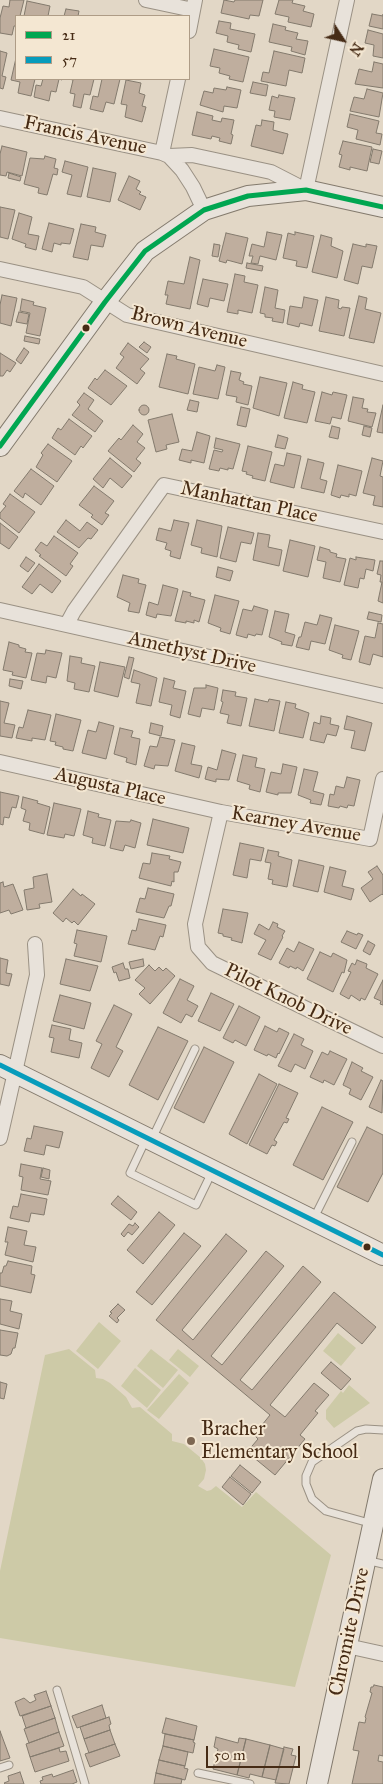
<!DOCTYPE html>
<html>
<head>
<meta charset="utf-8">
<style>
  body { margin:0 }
  #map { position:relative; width:383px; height:1784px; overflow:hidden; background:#e2d7c6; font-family:"IM FELL Great Primer",serif }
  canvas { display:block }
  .legend { position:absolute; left:15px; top:15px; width:175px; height:65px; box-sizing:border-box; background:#f4e7d2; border:1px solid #ae9c86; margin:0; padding:6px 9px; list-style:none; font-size:15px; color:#462b15 }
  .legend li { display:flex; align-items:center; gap:10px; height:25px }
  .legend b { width:25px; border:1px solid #ae9c86 }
  .north { position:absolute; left:318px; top:15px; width:50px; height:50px; -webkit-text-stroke:4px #f4e7d2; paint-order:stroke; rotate:125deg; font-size:14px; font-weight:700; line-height:20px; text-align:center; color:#462b15 }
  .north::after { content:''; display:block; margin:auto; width:18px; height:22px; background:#462b15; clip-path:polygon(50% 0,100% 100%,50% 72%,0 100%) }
  .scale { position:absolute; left:206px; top:1746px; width:94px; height:22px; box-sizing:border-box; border:2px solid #462b15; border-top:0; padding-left:6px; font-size:15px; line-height:18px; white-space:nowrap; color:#462b15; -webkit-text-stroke:4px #f4e7d2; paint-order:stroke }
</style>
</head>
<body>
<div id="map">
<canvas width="383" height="1784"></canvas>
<ul class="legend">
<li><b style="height:6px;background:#00a651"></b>21</li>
<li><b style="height:6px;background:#079cbc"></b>57</li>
</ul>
<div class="north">N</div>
<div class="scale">50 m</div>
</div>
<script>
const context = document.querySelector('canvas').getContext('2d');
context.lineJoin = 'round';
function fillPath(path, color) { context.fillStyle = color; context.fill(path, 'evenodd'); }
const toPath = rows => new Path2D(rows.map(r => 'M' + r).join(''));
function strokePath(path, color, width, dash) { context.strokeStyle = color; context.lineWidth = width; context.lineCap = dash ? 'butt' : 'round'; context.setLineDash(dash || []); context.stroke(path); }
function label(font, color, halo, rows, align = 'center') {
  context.font = font + ' "IM FELL Great Primer",serif'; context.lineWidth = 4; context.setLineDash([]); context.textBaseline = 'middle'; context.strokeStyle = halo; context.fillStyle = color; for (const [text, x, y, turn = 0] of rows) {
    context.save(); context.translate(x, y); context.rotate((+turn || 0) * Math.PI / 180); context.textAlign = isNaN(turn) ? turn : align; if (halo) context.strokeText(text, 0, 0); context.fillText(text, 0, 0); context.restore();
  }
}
fillPath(toPath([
  [99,1322,121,1341,98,1369,76,1351],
  [338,1333,356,1348,341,1366,323,1351],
  [69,1349,95,1370,96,1378,103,1379,110,1383,126,1397,132,1408,140,1407,172,1434,172,1441,184,1444,201,1458,205,1464,206,1470,204,1479,198,1486,207,1491,211,1490,216,1486,242,1507,256,1492,331,1555,295,1687,0,1638,0,1571,45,1355],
  [151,1349,178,1370,163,1388,137,1366],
  [178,1349,199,1366,190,1377,169,1360],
  [135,1368,161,1390,147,1408,121,1386],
  [179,1374,189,1383,159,1419,147,1410],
  [349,1385,370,1403,334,1428,326,1419,326,1410,341,1391,343,1393]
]), '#cdcaa7');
const building = toPath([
  [10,0,24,0,20,16,16,16,16,26,14,26,12,35,0,33,0,18,3,6,9,7,10,0],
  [224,0,234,2,235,0,263,0,259,16,250,15,249,19,221,13,224,0],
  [279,0,293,0,292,3,305,6,303,11,314,14,311,27,288,22,289,17,275,14,279,0],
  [27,1,50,6,48,16,24,16,27,1],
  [66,9,79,11,78,16,64,16,66,9],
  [372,14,383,16,383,14,383,29,369,26,372,14],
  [219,21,231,23,230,29,255,34,251,52,238,49,239,45,227,42,228,36,216,33,219,21],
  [273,24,286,27,285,30,298,33,296,39,308,41,305,55,291,51,292,47,269,42,273,24],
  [368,30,383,34,383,58,373,56,374,45,365,43,368,30],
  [214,49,249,57,243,82,229,79,230,76,219,73,220,68,210,66,214,49],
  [0,51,7,53,2,76,6,77,3,89,0,88,0,51],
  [274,51,305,58,302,73,289,70,286,86,261,81,263,72,269,73,274,51],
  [16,58,16,79,35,79,31,96,18,93,20,82,11,80,16,58],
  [374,62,383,64,383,88,355,84,359,69,372,72,374,62],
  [43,79,62,79,62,80,59,79,56,92,51,91,49,101,34,97,36,85,41,86,43,79],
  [69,79,94,79,90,95,84,94,81,108,73,106,75,94,70,93,73,80,69,79],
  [102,79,120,79,114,104,106,102,103,112,90,109,93,96,98,97,102,79],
  [126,80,141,83,139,93,145,95,142,106,146,107,142,122,125,117,127,105,121,104,126,80],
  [253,82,268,85,266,96,250,93,253,82],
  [227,87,241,90,237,108,224,106,223,112,200,105,204,91,213,93,214,88,226,90,227,87],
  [367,89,383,93,379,117,350,111,354,97,364,99,367,89],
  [279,95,295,98,290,120,274,117,275,111,269,110,272,96,278,98,279,95],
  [197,112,213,116,212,120,221,122,222,118,234,120,231,134,233,135,231,144,219,141,220,138,212,136,211,139,192,135,197,112],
  [350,114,379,121,376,133,382,134,380,145,356,139,358,130,347,127,350,114],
  [262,120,274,122,273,130,288,134,283,154,251,146,256,125,261,126,262,120],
  [343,141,372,147,367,171,350,167,350,170,339,167,342,155,339,154,343,141],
  [2,146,27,152,22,176,7,172,6,176,0,175,0,154,2,146],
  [373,149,382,151,379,164,370,162,373,149],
  [45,156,56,159,54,168,58,169,57,175,53,174,47,195,38,193,39,188,24,184,30,158,44,159,45,156],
  [65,161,88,167,81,197,67,194,72,175,62,172,65,161],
  [93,168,116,173,110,202,87,197,93,168],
  [9,173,21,177,20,181,8,178,9,173],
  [129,176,140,181,136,189,141,192,139,194,146,197,140,210,118,200,129,176],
  [0,207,15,210,8,239,0,237,0,207],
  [19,213,32,217,28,234,39,236,36,250,25,247,26,244,12,239,19,213],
  [49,223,74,229,70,244,61,243,61,245,54,243,52,252,42,249,49,223],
  [81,224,96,227,95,232,106,235,103,247,91,245,88,260,73,257,81,224],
  [267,232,282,235,276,260,260,256,258,264,251,263,253,256,249,256,252,244,264,247,267,232],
  [295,232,314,236,307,268,296,266,297,261,283,258,288,233,295,235,295,232],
  [226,233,248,238,242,264,227,260,226,263,219,261,226,233],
  [321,235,332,238,331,246,343,251,337,278,312,272,321,235],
  [214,244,220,245,218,257,212,256,214,244],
  [353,244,366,247,366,244,377,246,372,268,362,266,358,284,344,280,353,244],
  [190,257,200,260,190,309,166,304,168,295,165,295,168,281,184,284,190,257],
  [247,263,263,266,262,271,246,268,247,263],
  [235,274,245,276,244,282,258,285,252,313,238,310,238,314,227,312,235,274],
  [203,279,228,284,224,301,210,298,208,307,197,304,203,279],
  [265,287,278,290,275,308,285,310,283,323,272,321,273,318,265,317,265,314,260,313,265,287],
  [2,295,17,298,11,326,0,323,0,305,2,295],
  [359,296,367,298,365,309,381,313,374,343,349,338,359,296],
  [304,297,318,300,312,326,300,323,299,327,287,324,290,306,302,308,304,297],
  [326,297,339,300,338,308,341,309,342,307,350,308,344,336,319,331,326,297],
  [22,299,34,302,33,305,46,308,40,336,26,333,30,313,20,311,22,299],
  [19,312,29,314,27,324,16,322,19,312],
  [25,336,40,339,39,344,24,341,25,336],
  [144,342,151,347,147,353,139,347,144,342],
  [128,343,149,359,140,369,145,373,137,384,116,368,124,357,120,354,128,343],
  [24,348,29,352,21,364,16,360,24,348],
  [0,353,16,363,10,372,7,370,3,376,0,376,0,353],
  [167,354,177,356,176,359,195,364,188,394,159,387,167,354],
  [217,365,225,367,218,399,193,394,199,367,215,371,217,365],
  [105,370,127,386,111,405,88,388,95,378,97,380,105,370],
  [231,371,241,373,239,380,244,382,243,384,252,386,248,405,236,402,237,397,226,395,231,371],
  [260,377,287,383,279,416,253,408,260,377],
  [293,382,303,385,302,389,315,392,307,423,284,418,293,382],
  [322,392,332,395,333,392,347,395,341,419,332,417,330,424,315,421,322,392],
  [84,393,94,400,88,409,103,421,95,432,72,415,80,405,77,402,84,393],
  [353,397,364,399,362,408,368,409,367,412,376,413,372,427,348,421,353,397],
  [190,400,199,402,197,412,187,410,190,400],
  [383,405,383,433,377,432,383,405],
  '139 410a5 5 0 1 1 10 0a5 5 0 1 1-10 0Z',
  [241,407,250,409,246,427,237,425,241,407],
  [172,414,179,442,166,445,167,449,156,452,148,420,172,414],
  [69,419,92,436,83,448,81,446,75,455,52,438,58,428,61,430,69,419],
  [133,425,143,434,137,442,145,448,136,459,141,463,134,472,108,451,119,438,121,440,133,425],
  [332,426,340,428,338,439,329,437,332,426],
  [364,426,372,428,370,437,362,435,364,426],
  [197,432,210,436,204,463,191,460,191,463,179,460,182,449,192,451,197,432],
  [278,435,288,438,285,449,275,447,278,435],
  [216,438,240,444,233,469,228,468,228,470,220,468,219,471,209,469,214,450,222,452,223,450,214,448,216,438],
  [48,444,72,461,57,482,36,467,43,455,41,453,48,444],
  [248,446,272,452,265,481,252,478,253,476,246,474,247,472,242,471,248,446],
  [287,453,301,456,294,488,270,482,275,464,284,466,287,453],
  [110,458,132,476,122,488,110,478,103,488,93,479,110,458],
  [372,458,383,461,380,476,383,477,383,507,373,505,375,496,363,493,372,458],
  [308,459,324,463,320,479,327,481,324,493,301,488,308,459],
  [338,465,362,471,356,496,349,494,349,497,341,495,340,498,331,495,338,465],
  [31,469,54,486,41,505,25,493,23,498,14,491,31,469],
  [94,486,114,501,105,513,109,515,102,525,91,517,93,515,79,505,94,486],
  [10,494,35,512,19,533,0,518,0,513,6,506,3,504,10,494],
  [66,520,80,531,87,522,98,530,91,539,88,538,79,548,57,532,66,520],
  [174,520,189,523,180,559,170,556,171,551,165,549,167,543,156,540,159,528,171,531,174,520],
  [197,520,222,526,217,557,201,553,202,548,191,545,197,520],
  [0,523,18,537,9,549,0,543,0,523],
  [228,527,254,533,251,544,241,542,236,562,220,558,228,527],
  [258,533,270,535,268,547,282,550,279,566,253,560,258,533],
  [54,536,78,553,70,564,73,566,66,576,39,556,41,555,35,550,41,542,47,546,54,536],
  [290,540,315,546,308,577,283,571,290,540],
  [320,547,330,550,330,552,337,554,336,557,346,559,340,582,323,578,326,562,317,560,320,547],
  [26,557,35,563,28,572,20,566,26,557],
  [356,557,375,560,373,571,366,569,364,579,360,578,358,588,344,585,350,558,356,560,356,557],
  [380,561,383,561,383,603,378,601,382,582,380,582,381,575,377,574,380,561],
  [39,564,61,581,52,593,40,584,32,594,22,587,39,564],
  [218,567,233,571,230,581,216,577,218,567],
  [123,575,139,579,138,583,146,585,139,613,128,611,130,603,117,597,123,575],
  [163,585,178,589,171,616,157,614,156,618,146,615,149,602,158,605,163,585],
  [183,591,191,593,190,596,205,600,199,622,194,620,194,623,186,621,186,623,175,621,183,591],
  [215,595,239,601,230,634,220,631,221,628,208,623,215,595],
  [254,606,268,610,262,635,256,634,255,636,248,634,247,638,236,635,243,609,252,611,254,606],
  [275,611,289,614,285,632,295,635,292,646,281,644,282,642,269,637,275,611],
  [369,612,382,615,381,622,367,619,369,612],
  [320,615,332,618,325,644,311,641,309,650,296,647,299,637,301,637,305,622,317,625,320,615],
  [378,623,383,624,383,657,373,654,370,665,359,662,365,636,375,638,378,623],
  [335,625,359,631,351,660,342,658,343,655,329,650,335,625],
  [9,642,19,645,19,647,26,649,25,652,32,653,26,678,12,675,13,672,3,670,9,642],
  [46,650,62,653,56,678,47,676,46,683,31,680,37,653,45,654,46,650],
  [70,656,82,658,81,663,95,666,89,692,74,689,75,683,67,681,70,656],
  [129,657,134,658,129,679,124,677,129,657],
  [100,662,125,667,118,697,94,691,100,662],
  [134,670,157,678,151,706,136,703,140,684,131,682,134,670],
  [164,678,175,681,173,688,186,691,180,718,170,715,172,705,159,702,164,678],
  [10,679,23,681,21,689,9,686,10,679],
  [206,685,218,688,214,710,202,708,200,717,188,714,194,688,206,688,206,685],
  [223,690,236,692,235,696,247,698,241,726,227,723,229,715,220,713,223,702,221,701,223,690],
  [255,699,268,702,269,699,280,701,274,731,249,726,255,699],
  [0,701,9,703,4,723,15,725,12,738,0,736,0,701],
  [286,702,296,704,295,708,309,713,303,738,279,733,286,702],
  [28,710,51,715,45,740,32,738,32,741,16,738,19,727,23,728,28,710],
  [56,714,81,720,73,751,63,749,63,747,55,745,56,742,50,741,56,714],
  [321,716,331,718,330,724,339,726,336,736,327,734,324,743,310,740,314,722,320,724,321,716],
  [347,716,372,723,365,751,351,748,355,731,344,729,347,716],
  [99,722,114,726,106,759,82,753,88,730,96,732,99,722],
  [151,723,163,726,161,736,149,733,151,723],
  [120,728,133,731,131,737,140,739,136,765,126,762,127,758,114,754,120,728],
  [160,737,175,740,168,766,155,765,154,769,144,766,150,746,157,747,160,737],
  [182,743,195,746,191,764,202,766,199,778,175,771,182,743],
  [222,750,236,754,229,780,216,779,216,782,205,779,208,767,217,770,222,750],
  [243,755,257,758,255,767,265,769,260,792,249,789,250,785,237,781,243,755],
  [283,764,297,767,291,793,278,793,278,795,266,792,271,772,281,774,283,764],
  [304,769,318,772,313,791,324,794,321,805,310,803,311,800,298,795,304,769],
  [347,777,360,780,354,806,348,805,347,808,340,806,339,808,328,806,330,794,334,795,336,786,344,788,347,777],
  [0,792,19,796,16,808,12,807,9,818,4,817,3,825,0,824,0,792],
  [23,797,38,801,37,803,50,807,44,834,29,830,30,823,23,821,26,810,21,808,23,797],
  [54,803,81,809,74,836,65,834,64,838,47,835,54,803],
  [88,811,99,814,98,817,111,820,105,846,92,843,93,838,83,835,88,811],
  [153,819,189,828,183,853,147,845,153,819],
  [131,820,141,823,135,848,125,845,123,851,110,848,116,821,130,822,131,820],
  [240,843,264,848,261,861,250,859,247,878,233,875,240,843],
  [268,850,279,852,278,856,292,860,287,887,272,884,273,880,268,879,271,863,265,862,268,850],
  [152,853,170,856,169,859,181,862,178,872,174,872,174,882,172,881,171,886,139,878,143,863,150,864,152,853],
  [299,860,324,866,318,892,293,886,299,860],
  [377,866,383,875,383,895,382,894,370,902,361,888,373,879,368,872,377,866],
  [330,867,346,871,342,886,354,889,351,900,324,892,330,867],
  [47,874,52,902,39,904,40,908,27,910,24,890,34,888,33,877,47,874],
  [3,882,4,887,13,884,23,910,11,914,9,910,0,913,0,883,3,882],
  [148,888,174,894,171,906,169,906,164,918,136,912,140,898,145,899,148,888],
  [73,889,81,896,82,894,95,904,78,925,74,921,72,923,66,918,63,922,53,913,73,889],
  [223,909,248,913,242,943,231,940,232,938,223,936,223,934,218,933,223,909],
  [139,919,166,925,163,937,160,936,155,950,128,944,132,930,136,931,139,919],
  [273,922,278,924,277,927,285,931,282,936,283,937,271,960,258,954,266,940,254,934,259,924,269,930,273,922],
  [77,930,107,936,101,962,74,956,77,944,74,943,77,930],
  [347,931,357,935,358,933,363,935,356,949,341,942,347,931],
  [368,941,375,945,370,955,363,951,368,941],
  [299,942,314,949,303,971,297,967,296,969,290,966,289,968,279,963,287,948,294,952,299,942],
  [320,952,331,957,333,953,347,960,344,973,342,972,333,992,307,979,320,952],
  [0,958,8,960,6,973,12,974,9,986,0,984,0,958],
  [66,959,98,966,90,991,60,984,66,959],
  [143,959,144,966,131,969,129,962,143,959],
  [357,960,367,964,366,968,378,974,365,1000,361,998,360,1001,351,995,349,999,340,994,351,972,348,971,352,963,355,965,357,960],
  [123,963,125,969,128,969,130,978,119,981,116,972,114,973,112,967,123,963],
  [149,965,155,971,159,967,163,971,166,968,175,976,150,1004,139,994,145,988,135,980,149,965],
  [180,979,194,986,187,1000,198,1006,192,1017,186,1014,181,1023,163,1013,180,979],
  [383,980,383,1005,380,1004,381,1001,374,998,383,980],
  [211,993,234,1004,220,1031,198,1021,211,993],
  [60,995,91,1003,84,1029,53,1021,60,995],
  [114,1005,132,1014,116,1047,123,1051,109,1077,91,1068,102,1044,96,1041,114,1005],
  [239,1006,260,1017,246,1046,235,1040,233,1043,223,1038,239,1006],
  [52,1025,71,1029,69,1040,82,1043,79,1058,51,1052,54,1038,49,1037,52,1025],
  [265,1026,277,1032,279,1028,289,1033,279,1054,278,1053,276,1058,268,1054,267,1056,254,1050,265,1026],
  [158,1027,188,1041,158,1100,129,1085,158,1027],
  [294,1034,304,1039,301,1045,313,1051,305,1069,295,1064,291,1072,278,1066,294,1034],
  [204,1047,234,1062,204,1123,174,1108,204,1047],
  [330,1051,347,1059,334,1085,324,1080,323,1083,310,1077,322,1052,328,1055,330,1051],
  [352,1062,363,1068,361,1071,373,1077,361,1100,349,1094,351,1089,343,1085,352,1062],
  [259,1074,277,1084,247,1144,229,1134,259,1074],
  [381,1080,383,1081,382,1113,369,1107,381,1080],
  [279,1084,298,1093,286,1118,289,1119,287,1123,284,1122,274,1140,277,1142,275,1146,272,1145,267,1154,249,1145,279,1084],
  [322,1107,353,1122,323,1180,293,1165,322,1107],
  [34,1126,63,1132,59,1148,46,1145,44,1155,24,1151,27,1138,31,1139,34,1126],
  [367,1127,383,1135,383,1173,368,1202,337,1187,367,1127],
  [21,1164,42,1168,40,1179,51,1181,48,1195,21,1190,23,1177,19,1176,21,1164],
  [43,1168,50,1170,49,1179,41,1177,43,1168],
  [21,1194,47,1199,44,1215,31,1213,29,1222,10,1218,13,1206,18,1207,21,1194],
  [118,1196,137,1212,131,1220,111,1204,118,1196],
  [159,1212,175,1225,143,1264,127,1250,159,1212],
  [135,1223,139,1227,132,1235,128,1232,124,1237,121,1234,129,1224,133,1226,135,1223],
  [8,1227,27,1231,24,1245,36,1247,33,1262,5,1255,8,1242,5,1242,8,1227],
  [184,1233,201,1246,152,1305,136,1292,184,1233],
  [226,1234,247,1251,182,1330,193,1340,266,1251,284,1266,211,1356,222,1365,303,1266,321,1282,240,1380,252,1390,334,1292,376,1327,362,1344,337,1323,270,1405,285,1417,314,1383,329,1395,315,1411,318,1413,300,1435,305,1439,275,1475,247,1452,258,1439,254,1435,270,1415,156,1320,226,1234],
  [8,1261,32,1266,31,1274,35,1275,31,1293,0,1286,0,1273,2,1273,4,1266,6,1266,8,1261],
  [0,1299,12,1301,10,1311,22,1314,19,1329,0,1324,0,1299],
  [118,1304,125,1310,117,1318,119,1320,117,1323,109,1316,112,1313,110,1312,118,1304],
  [0,1330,18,1333,15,1348,13,1348,11,1354,7,1356,0,1355,0,1330],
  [331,1362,351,1379,341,1390,321,1373,331,1362],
  [0,1382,7,1384,4,1399,0,1398,0,1382],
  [240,1465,261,1482,252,1493,231,1476,240,1465],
  [230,1477,251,1494,243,1505,222,1487,230,1477],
  [374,1685,383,1687,383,1756,379,1755,378,1761,383,1762,383,1784,352,1784,359,1751,353,1750,359,1722,365,1723,366,1718,365,1717,372,1693,370,1692,371,1687,373,1687,374,1685],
  [46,1691,51,1706,20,1716,15,1702,24,1698,30,1703,36,1700,34,1695,46,1691],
  [102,1705,106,1718,77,1728,72,1716,102,1705],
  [51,1706,55,1718,26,1728,22,1716,51,1706],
  [109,1717,111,1724,109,1725,110,1730,84,1739,80,1727,109,1717],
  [55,1718,59,1732,29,1743,24,1729,55,1718],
  [166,1718,197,1726,194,1740,162,1733,166,1718],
  [110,1730,115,1744,89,1753,84,1739,110,1730],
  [0,1731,10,1758,0,1761,0,1731],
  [59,1732,64,1746,30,1757,26,1744,59,1732],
  [165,1734,194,1740,193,1742,195,1743,193,1753,163,1746,165,1734],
  [216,1737,238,1743,239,1738,246,1739,237,1775,213,1769,218,1749,214,1747,216,1737],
  [246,1739,270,1745,262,1777,250,1774,249,1778,237,1775,246,1739],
  [115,1744,120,1756,90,1767,85,1754,115,1744],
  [270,1745,284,1749,276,1780,262,1777,270,1745],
  [163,1746,188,1752,185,1766,159,1760,163,1746],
  [284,1747,293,1749,291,1755,296,1756,289,1784,275,1783,284,1747],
  [59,1748,60,1752,66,1751,69,1761,35,1772,30,1757,59,1748],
  [159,1760,185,1766,184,1768,188,1769,185,1780,156,1773,159,1760],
  [73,1770,77,1782,72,1784,41,1784,40,1781,43,1780,42,1777,52,1774,53,1777,73,1770],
  [20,1772,24,1784,5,1784,4,1783,9,1781,8,1776,20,1772],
  [156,1773,182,1779,181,1784,154,1784,156,1773]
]);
fillPath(building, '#bfae9e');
strokePath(building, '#837a6d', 1);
const lane = toPath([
  [146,1139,130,1173,196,1205,212,1172],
  [152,1139,195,1049],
  [314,1218,352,1142],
  [373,1524,326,1511,312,1499,306,1484,306,1476,312,1462,357,1431,366,1429,383,1430],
  [366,1560,383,1564],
  [57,1690,85,1784],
  [0,1768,9,1765],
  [198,1773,250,1784]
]);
const street = toPath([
  [146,0,193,10],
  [189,31,195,0],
  [0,118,162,153,169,156,182,170,193,187,204,210],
  [162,153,178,79],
  [169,156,192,155,271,172,306,190,347,0],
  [0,269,83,287,127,315,383,374],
  [0,610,383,696],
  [67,624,74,611,164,485,383,532],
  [0,762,221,812,370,839,383,779],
  [221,812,195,924,198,947,212,963,383,1046],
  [0,1138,37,975,35,944],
  [347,1646,383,1654]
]);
const secondary = toPath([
  [0,446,105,302,145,251,204,210,248,196,306,190,383,207],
  [0,1065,383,1255],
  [317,1784,383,1479]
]);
strokePath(lane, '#9a9184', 9);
strokePath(street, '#9a9184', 16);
strokePath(secondary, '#837a6d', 22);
strokePath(lane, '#e8e2da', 7);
strokePath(street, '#e8e2da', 14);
strokePath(secondary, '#e8e2da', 20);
strokePath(toPath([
  [0,446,105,302,145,251,204,210,248,196,306,190,383,207]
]), '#00a651', 5);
strokePath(toPath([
  [0,1065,383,1255]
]), '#079cbc', 5);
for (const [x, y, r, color] of [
  [86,328,4.5,"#462b15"],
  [367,1247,4.5,"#462b15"],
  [191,1441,5,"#7d6753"]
]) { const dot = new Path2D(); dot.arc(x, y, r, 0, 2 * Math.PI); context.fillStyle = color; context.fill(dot); strokePath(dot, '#f4e7d2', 2); }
label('20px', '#462b15', '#f4e7d2', [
  ["Francis Avenue",85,136,12],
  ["Brown Avenue",189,328,14],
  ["Manhattan Place",249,503,12],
  ["Amethyst Drive",192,653,13],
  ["Augusta Place",110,787,13],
  ["Kearney Avenue",296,825,10],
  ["Pilot Knob Drive",288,1000,26],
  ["Chromite Drive",350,1632,-78]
]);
label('20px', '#462b15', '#f4e7d2', [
  ["Bracher",201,1430],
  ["Elementary School",201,1453]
], 'left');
</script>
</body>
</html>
